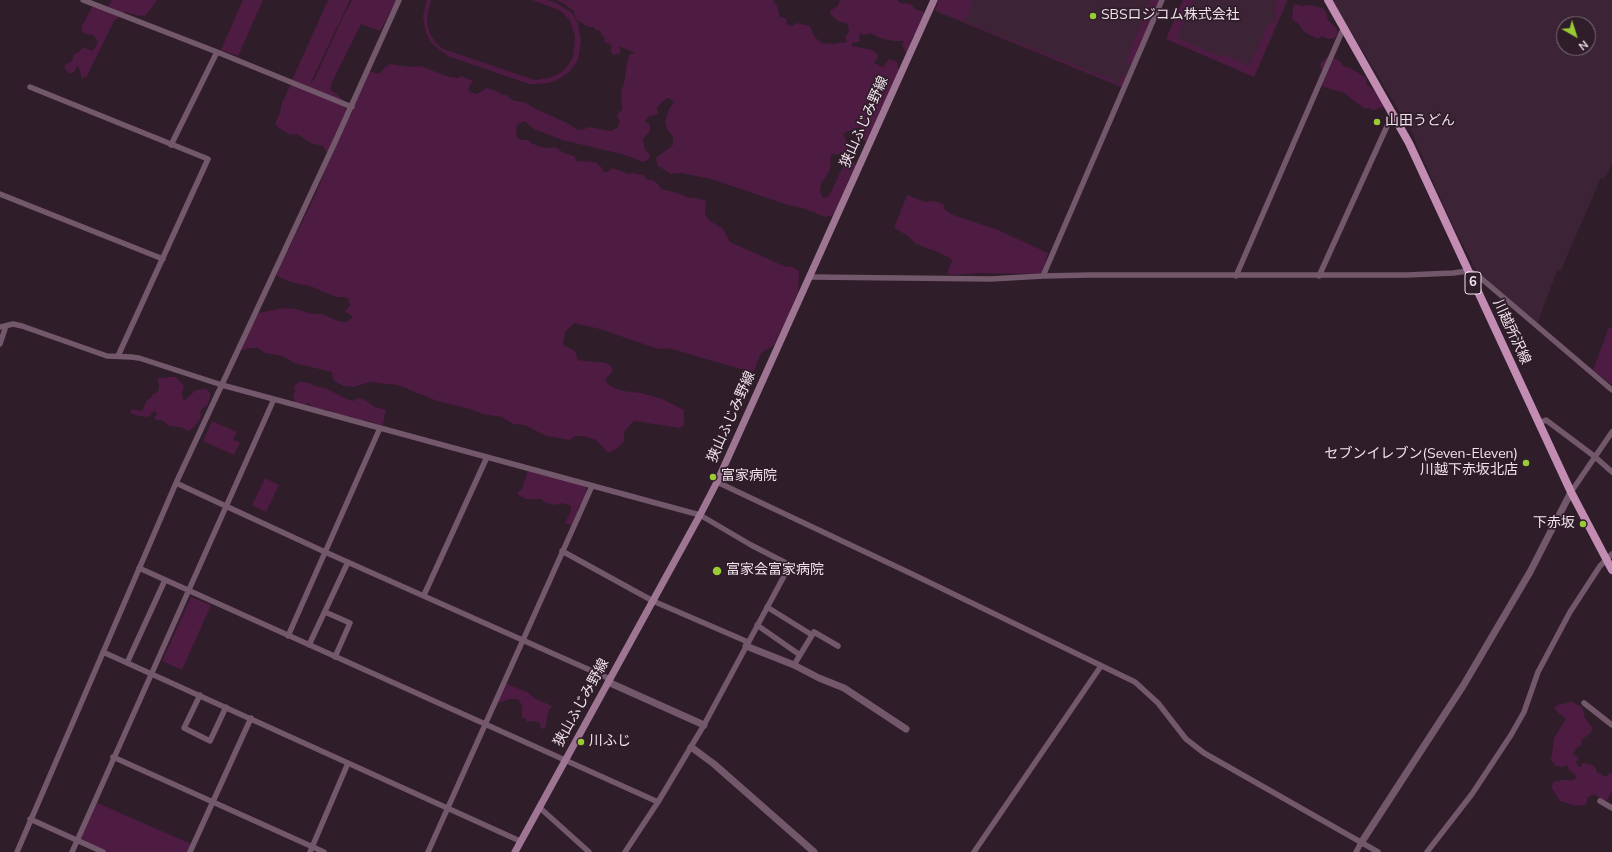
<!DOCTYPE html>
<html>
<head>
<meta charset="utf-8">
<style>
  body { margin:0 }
  #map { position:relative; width:1612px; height:852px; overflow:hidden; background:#2f1d2a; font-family:"Nunito Sans",sans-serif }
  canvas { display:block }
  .north { position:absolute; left:1556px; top:16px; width:40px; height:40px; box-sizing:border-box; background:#2f1d2a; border:1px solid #7d6d78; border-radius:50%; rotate:141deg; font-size:11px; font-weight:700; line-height:16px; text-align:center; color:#f1e4ed }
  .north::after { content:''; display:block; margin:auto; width:14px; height:18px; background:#9acb35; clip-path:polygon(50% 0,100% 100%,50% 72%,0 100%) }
</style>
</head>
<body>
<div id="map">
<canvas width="1612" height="852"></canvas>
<div class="north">N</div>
</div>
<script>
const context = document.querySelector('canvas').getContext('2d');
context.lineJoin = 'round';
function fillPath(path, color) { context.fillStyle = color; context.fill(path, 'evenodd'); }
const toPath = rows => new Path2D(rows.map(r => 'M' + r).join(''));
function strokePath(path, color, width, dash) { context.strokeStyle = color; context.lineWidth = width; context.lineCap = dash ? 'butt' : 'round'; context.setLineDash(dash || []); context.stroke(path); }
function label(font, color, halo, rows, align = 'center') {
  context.font = font + ' "Nunito Sans","Noto Sans JP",sans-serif'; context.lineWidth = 3.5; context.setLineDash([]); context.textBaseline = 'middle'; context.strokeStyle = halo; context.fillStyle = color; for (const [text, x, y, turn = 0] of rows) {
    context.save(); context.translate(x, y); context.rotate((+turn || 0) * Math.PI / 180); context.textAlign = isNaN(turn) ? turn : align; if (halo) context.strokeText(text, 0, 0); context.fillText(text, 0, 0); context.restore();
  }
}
fillPath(toPath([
  [940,0,1160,0,1123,88,935,11],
  [1183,0,1288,0,1254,77,1166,39],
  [1332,0,1612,0,1612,165,1604,179,1601,178,1561,270,1557,271,1537,324,1482,276,1474,267,1450,220,1410,129],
  [1564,24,1588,24,1588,48,1564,48]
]), '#3c2436');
fillPath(toPath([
  [112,0,157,0,146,15,140,16,125,12,114,21,87,76,82,79,79,68,77,66,75,71,70,74,65,69,65,65,72,61,74,54,79,52,83,47,93,51,98,42,93,35,86,34,82,31,82,26,92,7,107,8],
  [243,0,263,0,238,56,221,50],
  [328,0,350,0,310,84,315,78,342,19,352,0,397,0,380,31,361,24,334,78,330,89,341,98,345,105,347,114,351,116,353,107,370,71,379,74,385,67,390,64,409,67,421,66,446,76,458,78,461,76,473,81,468,89,470,92,476,94,487,88,499,92,502,95,506,95,512,100,526,103,536,109,569,124,576,129,582,130,589,127,611,131,618,127,620,121,617,117,619,112,622,110,621,91,624,84,627,63,629,55,635,53,619,46,621,51,619,54,613,55,610,50,612,48,610,44,604,42,605,38,601,35,601,31,596,30,594,27,589,27,578,21,575,17,574,11,561,2,558,1,558,0,773,0,777,6,780,17,786,18,787,24,792,26,797,23,810,26,814,36,821,43,833,44,847,42,845,37,849,32,848,24,838,21,830,14,831,10,838,6,840,0,897,0,901,3,911,4,916,10,923,11,925,15,918,34,912,37,913,43,907,56,902,45,904,41,894,41,883,39,870,33,864,35,860,33,859,38,860,40,858,42,852,43,852,46,872,50,878,54,877,59,874,64,877,64,882,67,884,66,889,59,892,60,897,62,899,71,896,80,891,86,887,99,881,109,866,142,861,138,860,127,855,128,843,134,849,146,849,152,844,155,831,154,830,170,821,184,820,192,823,198,829,196,845,162,854,162,856,165,847,183,846,191,836,211,831,216,825,217,803,208,788,205,711,179,681,173,671,174,658,166,656,158,673,145,673,137,668,131,665,123,669,109,674,102,669,98,664,100,657,108,658,114,650,116,645,121,650,125,650,131,643,139,645,150,650,155,648,160,643,162,622,154,562,140,534,129,524,121,517,125,516,129,517,137,520,140,528,140,531,143,541,147,548,148,555,147,564,153,574,156,577,161,595,162,602,168,604,172,608,172,611,168,622,171,628,174,633,173,643,175,647,180,653,180,658,184,661,189,678,193,689,198,696,198,706,201,705,215,710,221,723,229,730,242,784,266,793,267,799,271,798,293,786,321,774,345,761,353,754,371,751,372,668,348,658,349,600,329,574,323,565,332,563,345,575,351,578,360,606,363,611,366,613,370,611,373,605,380,610,386,623,391,641,393,662,399,684,410,684,425,680,428,634,421,624,432,624,441,616,449,608,453,596,440,583,436,575,436,570,440,546,436,525,425,513,424,502,417,482,414,470,409,437,401,398,385,369,382,354,387,343,386,333,380,332,372,294,363,283,356,265,353,258,348,247,348,245,350,241,349,258,313,284,308,297,309,311,314,322,314,338,321,346,322,353,317,345,311,350,305,348,299,345,297,336,297,310,286,294,283,277,276,277,272,312,202,324,174,325,157,328,154,323,146,311,143,297,134,290,135,279,128,275,124,280,113,281,105,290,86,294,82,292,80],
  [427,0,431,0,427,17,427,24,430,34,436,43,443,49,535,80,549,78,562,72,569,64,573,56,575,36,569,19,559,10,532,0,547,0,556,3,571,12,578,23,581,42,578,60,570,71,561,78,549,83,537,84,529,84,448,56,431,43,426,33,423,16],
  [939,0,971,0,972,3,965,21,1119,83,1123,74,1126,75,1122,87,935,10],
  [1151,0,1159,0,1132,66,1127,64,1127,59],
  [1183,0,1193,0,1177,38,1221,57,1223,54,1249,66,1268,24,1271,25,1277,13,1273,11,1278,0,1287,0,1254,77,1166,39],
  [1295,4,1301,6,1311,5,1325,9,1328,20,1337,29,1338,33,1335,38,1329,39,1322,36,1318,39,1304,32,1299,24,1292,19,1293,8],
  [1327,57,1334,58,1341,62,1343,66,1350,68,1367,78,1366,84,1378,93,1384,107,1373,110,1369,108,1365,109,1344,93,1321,86,1317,81,1322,71,1320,64],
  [907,195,925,202,934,201,943,204,945,210,953,215,998,230,1048,253,1042,274,979,273,953,275,947,273,952,261,950,258,935,251,916,244,908,236,894,228],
  [1609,327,1612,329,1612,385,1593,370],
  [168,377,176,377,184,386,182,393,183,399,185,400,196,390,206,389,210,393,210,398,207,406,203,408,200,412,201,415,200,419,192,429,187,431,184,428,169,426,162,420,156,420,154,417,157,415,156,411,151,413,150,416,146,417,135,415,131,413,131,409,142,411,147,400,151,398,153,394,156,393,159,390,159,383,157,381,159,378,164,378],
  [299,382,310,383,314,386,325,388,349,400,353,401,358,398,362,399,368,402,375,407,386,410,383,424,382,426,369,421,354,419,351,416,343,416,332,413,329,410,315,408,308,403,305,405,296,403,293,397,295,391,294,386],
  [212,421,237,432,233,440,240,442,234,455,203,441],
  [528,470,586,483,586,494,581,505,578,507,577,513,571,525,565,523,571,511,571,506,563,503,554,505,544,502,541,499,526,499,518,495,518,492,522,489],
  [265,478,279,485,266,512,252,505],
  [191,597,211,605,182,670,162,661],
  [507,684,527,692,536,699,552,706,548,712,546,726,543,729,540,728,541,724,538,722,531,721,527,722,525,718,522,718,522,708,520,701,516,699,510,699,499,703,497,702,504,685],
  [1572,702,1582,707,1585,718,1592,727,1592,730,1590,734,1582,739,1581,746,1576,748,1573,754,1579,758,1576,762,1578,766,1581,767,1582,763,1584,763,1592,765,1596,768,1596,771,1603,776,1607,776,1610,772,1612,773,1612,792,1606,801,1604,801,1594,794,1587,798,1587,802,1585,805,1576,806,1560,801,1551,787,1554,782,1563,780,1574,780,1576,778,1576,776,1569,770,1567,765,1564,767,1556,766,1551,760,1554,738,1566,719,1554,709,1557,705],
  [95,802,191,844,187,852,106,852,79,840]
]), '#4e1b43');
strokePath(toPath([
  [83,0,217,52,352,107],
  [30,87,208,159,118,356],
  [171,145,217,52],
  [0,194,163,259],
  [1043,276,1162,0],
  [1236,276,1344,27],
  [1319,276,1393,113],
  [810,277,991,279,1043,276,1090,275,1407,275,1453,273,1468,271,1476,274,1612,390],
  [0,327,13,324,22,326,107,356,131,357,139,358,222,385,700,515,751,545,790,565,704,725,658,802,139,568],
  [0,344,6,326],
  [1539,423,1546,420,1594,456,1612,472],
  [717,482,912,574,1135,682,1158,703,1186,739,1204,753,1378,852],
  [176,483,325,552,610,679],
  [1571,492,1612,432],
  [562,551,653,601,748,642],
  [424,595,487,457],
  [767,607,812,635],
  [325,612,350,623,335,657],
  [757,625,800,655,814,632,838,646],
  [288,636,380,428],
  [309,645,348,562],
  [103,652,520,841],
  [127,663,165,580],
  [794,665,800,655],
  [200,695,184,728,210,741,226,707],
  [1584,703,1612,725],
  [113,757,324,852],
  [1600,801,1612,808],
  [539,807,589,852],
  [30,819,103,852],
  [17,852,176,483,335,142,399,0],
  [72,852,274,399],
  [190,852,251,718],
  [310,852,348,763],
  [428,852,592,486],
  [625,852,658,802],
  [974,852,1101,666],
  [1356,852,1361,843],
  [1427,852,1472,794,1511,735,1524,712,1538,672,1570,612,1600,566,1612,554]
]), '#73586b', 5.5);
strokePath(toPath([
  [746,646,794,665,819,678,844,688,906,729],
  [608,682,704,725],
  [691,747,714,764,814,852],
  [1361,843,1463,686,1530,572,1571,492]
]), '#73586b', 7);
strokePath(toPath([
  [515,852,700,515,717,482,934,0]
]), '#9f7594', 7);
strokePath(toPath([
  [1328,0,1409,143,1571,492,1612,570]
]), '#c28cb3', 8);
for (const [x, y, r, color] of [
  [1093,16,4,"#9acb35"],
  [1377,122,4,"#9acb35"],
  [1526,463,4,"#9acb35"],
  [713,477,4,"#9acb35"],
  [1583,524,4,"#9acb35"],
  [717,571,5,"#9acb35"],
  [581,742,4,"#9acb35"]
]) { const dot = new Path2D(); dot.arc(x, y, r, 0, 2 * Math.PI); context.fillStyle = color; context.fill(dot); strokePath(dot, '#2f1d2a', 1.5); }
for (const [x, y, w] of [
  [1473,283,16]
]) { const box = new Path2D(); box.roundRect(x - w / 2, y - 11, w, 22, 3); context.fillStyle = '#2f1d2a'; context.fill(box); strokePath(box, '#f1e4ed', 1); }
label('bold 13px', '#f1e4ed', null, [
  ["6",1473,283]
]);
label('14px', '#f1e4ed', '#2f1d2a', [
  ["SBSロジコム株式会社",1101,16],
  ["山田うどん",1385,122],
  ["セブンイレブン(Seven-Eleven)",1518,455,"right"],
  ["川越下赤坂北店",1518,471,"right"],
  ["富家病院",721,477],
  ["下赤坂",1575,524,"right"],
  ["富家会富家病院",726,571],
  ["川ふじ",589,742]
], 'left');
label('14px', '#f1e4ed', '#2f1d2a', [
  ["狭山ふじみ野線",865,122,-66],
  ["川越所沢線",1511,332,65],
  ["狭山ふじみ野線",732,417,-66],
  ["狭山ふじみ野線",582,703,-61]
]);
</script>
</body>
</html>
